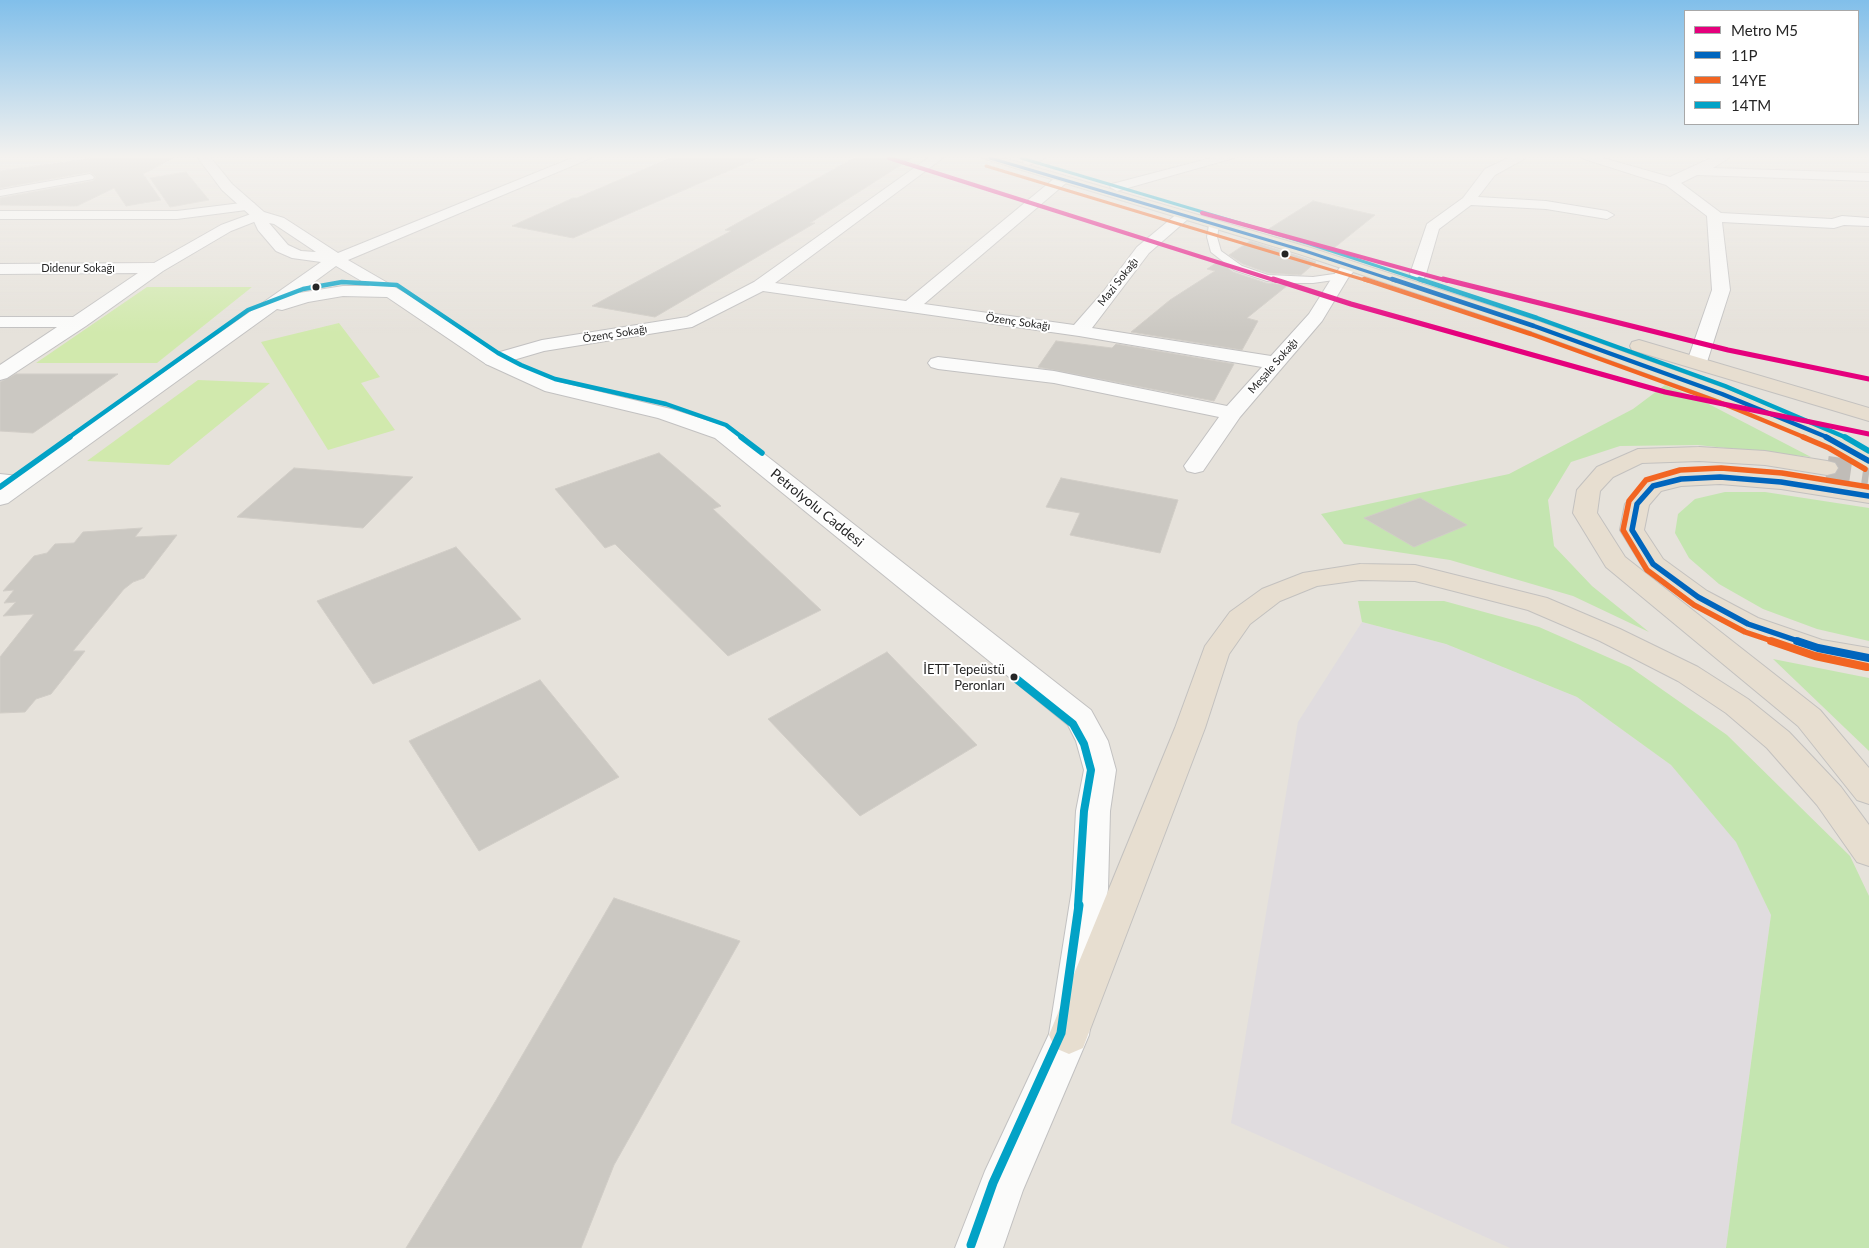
<!DOCTYPE html>
<html>
<head>
<meta charset="utf-8">
<style>
  body { margin:0 }
  #map { position:relative; width:1869px; height:1248px; overflow:hidden; background:#e6e2db; font-family:Lato,sans-serif }
  canvas { display:block }
  .legend { position:absolute; left:1684px; top:10px; width:175px; height:115px; box-sizing:border-box; background:#fff; border:1px solid #a8a8a8; margin:0; padding:6px 9px; list-style:none; font-size:15px; color:#262626 }
  .legend li { display:flex; align-items:center; gap:10px; height:25px }
  .legend b { width:25px; border:1px solid #a8a8a8 }
</style>
</head>
<body>
<div id="map">
<canvas width="1869" height="1248"></canvas>
<ul class="legend">
<li><b style="height:6px;background:#e5007d"></b>Metro M5</li>
<li><b style="height:6px;background:#0065bd"></b>11P</li>
<li><b style="height:6px;background:#f26522"></b>14YE</li>
<li><b style="height:6px;background:#02a2c6"></b>14TM</li>
</ul>
</div>
<script>
const context = document.querySelector('canvas').getContext('2d');
context.lineJoin = 'round';
function fillPath(path, color) { context.fillStyle = color; context.fill(path, 'evenodd'); }
const toPath = rows => new Path2D(rows.map(r => 'M' + r).join(''));
function strokePath(path, color, width, dash) { context.strokeStyle = color; context.lineWidth = width; context.lineCap = dash ? 'butt' : 'round'; context.setLineDash(dash || []); context.stroke(path); }
function label(font, color, halo, rows, align = 'center') {
  context.font = font + ' Lato,sans-serif'; context.lineWidth = 4; context.setLineDash([]); context.textBaseline = 'middle'; context.strokeStyle = halo; context.fillStyle = color; for (const [text, x, y, turn = 0] of rows) {
    context.save(); context.translate(x, y); context.rotate((+turn || 0) * Math.PI / 180); context.textAlign = isNaN(turn) ? turn : align; if (halo) context.strokeText(text, 0, 0); context.fillText(text, 0, 0); context.restore();
  }
}
fillPath(toPath([
  [1362,622,1446,644,1577,697,1671,765,1737,842,1771,915,1726,1248,1510,1248,1231,1123,1298,722]
]), '#e0dcdf');
fillPath(toPath([
  [1665,385,1699,399,1811,457,1698,445,1620,446,1571,462,1548,500,1554,546,1592,586,1649,632,1573,596,1450,560,1344,544,1321,514,1509,474,1633,409],
  [1725,492,1765,492,1869,508,1869,641,1817,629,1763,609,1719,584,1689,558,1675,533,1678,514,1695,499],
  [1358,601,1444,601,1539,627,1630,667,1727,735,1850,856,1869,896,1869,1248,1726,1248,1771,915,1736,842,1671,765,1577,697,1446,644,1362,622],
  [1773,659,1869,678,1869,751]
]), '#c4e5b0');
fillPath(toPath([
  [147,287,252,287,157,363,36,363],
  [339,323,380,377,361,383,395,430,328,450,261,342],
  [198,380,270,383,169,465,87,461]
]), '#d1e9ad');
const building = toPath([
  [95,158,173,158,143,174,161,200,126,206,114,188,77,206,0,205,0,198,93,181,96,177,90,172,0,188,0,171,95,158],
  [670,158,758,158,573,238,512,226,573,198,577,198,670,158],
  [854,158,912,158,810,223,815,223,655,317,592,306,731,231,725,230,854,158],
  [186,172,209,200,170,207,150,178,186,172],
  [1313,201,1375,215,1329,252,1264,232,1313,201],
  [1250,241,1298,256,1316,262,1301,275,1268,273,1243,264,1229,255,1250,241],
  [1219,261,1233,272,1266,283,1288,285,1247,318,1258,321,1242,350,1131,332,1170,300,1215,271,1207,269,1219,261],
  [1056,341,1112,348,1116,344,1234,364,1214,401,1038,367,1056,341],
  [16,374,118,374,33,433,0,431,0,382,16,374],
  [659,453,721,506,713,509,821,610,728,656,615,544,605,548,555,489,659,453],
  [294,468,413,477,363,528,237,517,294,468],
  [1061,478,1178,500,1160,553,1070,535,1080,513,1046,507,1061,478],
  [1420,498,1467,525,1414,547,1364,518,1420,498],
  [142,528,135,537,177,535,144,578,133,582,124,589,73,651,85,651,51,694,36,699,25,712,0,713,0,657,34,614,3,616,16,602,4,603,14,590,3,591,34,556,47,553,55,544,74,543,83,532,142,528],
  [456,547,521,619,373,684,317,601,456,547],
  [887,652,977,745,860,816,768,719,887,652],
  [540,680,619,777,479,851,409,741,540,680],
  [614,898,740,941,614,1165,581,1248,406,1248,495,1102,614,898]
]);
fillPath(building, '#cbc8c2');
strokePath(building, '#d1cdc7', 1);
strokePath(toPath([
  [1827,468,1869,474]
]), '#c0bcb7', 24, [24, 12]);
const service = toPath([
  [90,174,94,177,93,179,0,196,0,190,90,174],
  [1214,222,1219,225,1217,237,1221,251,1242,266,1268,275,1313,277,1341,273,1346,276,1341,279,1313,283,1290,283,1267,281,1234,270,1211,252,1207,237,1209,225,1214,222]
]);
const minor = toPath([
  [928,158,943,158,775,283,906,301,1056,177,1061,176,1066,177,1068,180,1066,183,924,304,1074,325,1103,292,1137,247,1178,213,1183,212,1190,216,1188,219,1149,253,1092,328,1271,356,1309,314,1333,276,1344,263,1350,261,1358,266,1348,278,1322,321,1240,417,1203,471,1195,473,1187,471,1184,466,1219,417,1054,383,938,369,931,367,928,363,931,359,938,357,1054,371,1227,406,1262,367,1079,336,763,291,692,327,544,351,493,366,486,364,483,360,486,356,542,340,687,317,754,282,928,158],
  [1024,158,1046,158,1029,165,1024,164,1023,161,1024,158],
  [1211,158,1234,158,1117,191,1110,187,1112,184,1211,158],
  [1508,158,1526,158,1495,175,1478,197,1546,201,1607,211,1614,215,1607,219,1546,209,1471,205,1439,229,1426,274,1424,278,1412,278,1410,274,1427,224,1463,198,1485,169,1508,158],
  [1581,158,1603,158,1670,177,1711,158,1729,158,1713,168,1869,173,1869,181,1697,175,1681,183,1721,213,1832,219,1842,216,1869,218,1869,226,1844,225,1834,228,1722,222,1730,290,1707,362,1704,366,1697,368,1690,366,1687,362,1712,290,1707,216,1666,185,1581,158],
  [249,202,254,203,256,206,254,209,177,219,0,219,0,211,177,211,249,202],
  [259,211,264,212,266,215,264,218,231,231,163,271,86,326,7,378,0,380,0,365,57,327,0,327,0,317,73,317,138,273,0,274,0,264,154,263,221,225,259,211],
  [0,474,27,477,31,482,27,487,19,489,0,488,0,474]
]);
const secondary = toPath([
  [198,158,211,158,232,184,264,212,284,218,338,253,572,158,591,158,348,260,424,304,500,356,559,382,671,409,731,428,1091,710,1108,741,1116,770,1110,811,1108,889,1089,1035,1023,1190,1003,1248,955,1248,985,1171,1049,1034,1072,889,1076,811,1084,770,1076,741,1068,725,715,438,658,418,545,391,486,364,387,297,343,296,308,302,282,310,277,309,8,503,0,505,0,487,321,262,292,258,276,251,258,230,252,217,222,190,198,158],
  [269,223,274,224,316,252,301,251,288,245,269,223],
  [336,266,370,286,343,286,299,293,336,266]
]);
const primary = toPath([
  [982,158,1004,158,1311,248,1540,322,1729,390,1841,435,1869,452,1869,468,1861,466,1825,445,1715,398,1528,330,1299,254,982,158]
]);
const trunk = toPath([
  [1639,340,1869,408,1869,421,1632,350,1630,346,1632,342,1639,340],
  [1699,447,1765,451,1827,461,1835,463,1838,468,1835,473,1827,475,1765,465,1699,461,1642,463,1613,477,1600,491,1597,513,1625,557,1820,710,1869,768,1869,804,1857,800,1798,726,1606,567,1573,513,1577,490,1597,467,1638,449,1699,447],
  [1720,470,1781,475,1869,489,1869,503,1781,489,1720,484,1681,486,1661,491,1649,505,1644,530,1663,559,1707,591,1758,618,1822,640,1869,648,1869,668,1808,655,1738,630,1689,603,1644,569,1620,530,1625,504,1629,499,1645,481,1681,472,1720,470],
  [1360,564,1415,565,1547,598,1620,629,1698,667,1748,699,1789,732,1841,787,1869,825,1869,866,1857,862,1817,805,1767,748,1726,713,1678,681,1600,641,1528,610,1415,581,1360,580,1317,586,1280,601,1250,624,1229,654,1205,728,1083,1048,1069,1054,1055,1048,1049,1035,1175,728,1205,646,1230,612,1262,589,1303,573,1360,564]
]);
strokePath(service, '#c2c1c1', 2);
strokePath(minor, '#c2c1c1', 2);
strokePath(secondary, '#c2c1c1', 2);
strokePath(primary, '#c3c1bf', 2);
strokePath(trunk, '#c3c1bf', 2);
fillPath(service, '#fbfbfa');
fillPath(minor, '#fbfbfa');
fillPath(secondary, '#fbfbfa');
fillPath(primary, '#e6e1d0');
fillPath(trunk, '#e7ded0');
strokePath(toPath([
  [990,158,1305,251,1396,281]
]), '#0065bd', 3);
strokePath(toPath([
  [1392,279,1534,326,1722,394,1829,438]
]), '#0065bd', 4.5);
strokePath(toPath([
  [1826,437,1869,461],
  [1801,642,1748,624,1698,597,1653,564,1632,530,1637,504,1653,486,1681,479,1720,477,1781,482,1869,496]
]), '#0065bd', 5.5);
strokePath(toPath([
  [1797,641,1818,648,1869,658]
]), '#0065bd', 8);
strokePath(toPath([
  [986,166,1368,281]
]), '#f26522', 3);
strokePath(toPath([
  [1364,279,1531,334,1719,402,1806,438]
]), '#f26522', 4.5);
strokePath(toPath([
  [1803,437,1829,448,1865,469],
  [1775,642,1745,632,1694,605,1647,570,1623,530,1629,501,1646,480,1680,470,1721,468,1782,473,1869,487]
]), '#f26522', 5.5);
strokePath(toPath([
  [1771,641,1815,656,1867,667]
]), '#f26522', 8);
strokePath(toPath([
  [1021,158,1307,243,1423,281]
]), '#02a2c6', 3);
strokePath(toPath([
  [1419,279,1537,318,1725,386,1847,438],
  [68,438,248,310,303,289,342,282,397,285,498,353,521,365,555,379,666,404,726,425,743,438]
]), '#02a2c6', 4.5);
strokePath(toPath([
  [741,437,762,453],
  [1845,437,1869,451],
  [0,487,70,437]
]), '#02a2c6', 5.5);
strokePath(toPath([
  [1014,677,1073,724,1084,744,1091,770,1084,811,1078,906]
]), '#02a2c6', 8);
strokePath(toPath([
  [971,1245,993,1183,1061,1033,1079,905]
]), '#02a2c6', 9);
strokePath(toPath([
  [889,158,1277,281],
  [1202,213,1448,281]
]), '#e5007d', 4);
strokePath(toPath([
  [1273,279,1351,304,1665,392,1869,434],
  [1443,279,1728,350,1869,379]
]), '#e5007d', 5);
const sky = context.createLinearGradient(0, 0, 0, 333);
sky.addColorStop(0, '#81bfea');
sky.addColorStop(0.47, '#f4f2ef');
sky.addColorStop(1, '#f4f2ef00');
context.fillStyle = sky;
context.fillRect(0, 0, 1869, 333);
for (const [x, y, r, color] of [
  [1285,254,4.5,"#262626"],
  [316,287,4.5,"#262626"],
  [1014,677,4.5,"#262626"]
]) { const dot = new Path2D(); dot.arc(x, y, r, 0, 2 * Math.PI); context.fillStyle = color; context.fill(dot); strokePath(dot, '#fff', 2); }
label('11px', '#262626', '#fff', [
  ["Didenur Sokağı",78,268],
  ["Mazi Sokağı",1118,282,-52],
  ["Özenç Sokağı",1018,322,8],
  ["Özenç Sokağı",615,334,-9],
  ["Meşale Sokağı",1273,366,-49]
]);
label('13px', '#262626', '#fff', [
  ["İETT Tepeüstü",1005,670],
  ["Peronları",1005,686]
], 'right');
label('14px', '#262626', '#fff', [
  ["Petrolyolu Caddesi",817,508,39]
]);
</script>
</body>
</html>
